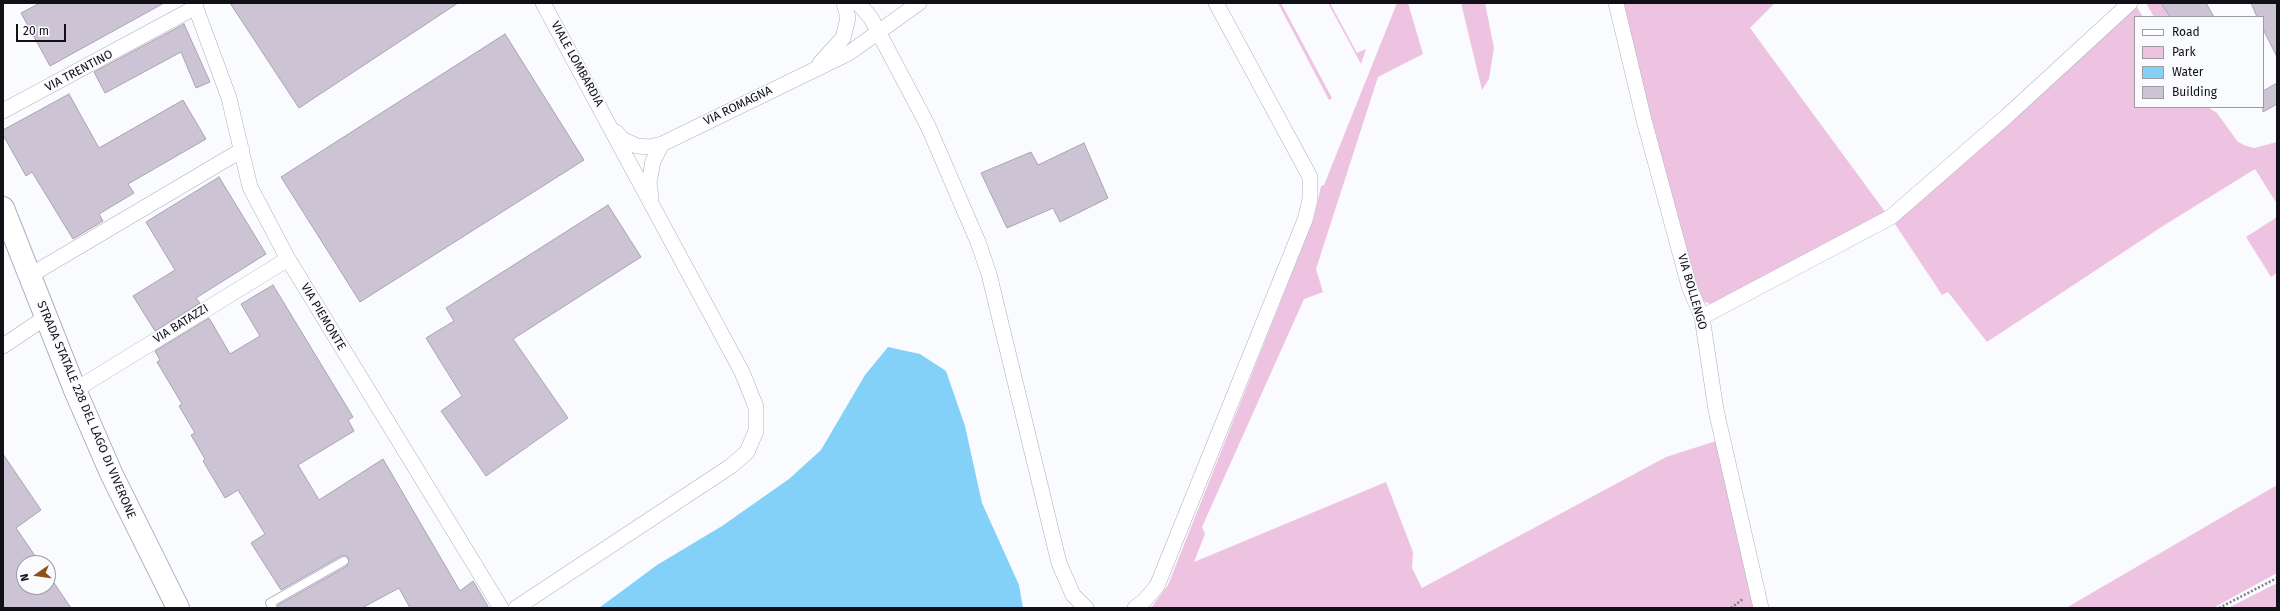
<!DOCTYPE html>
<html>
<head>
<meta charset="utf-8">
<style>
  body { margin:0 }
  #map { position:relative; width:2280px; height:611px; overflow:hidden; background:#fafbfe; font-family:"Fira Sans",sans-serif }
  canvas { display:block }
  .frame { position:absolute; inset:0; border:4px solid #101016; pointer-events:none }
  .legend { position:absolute; left:2134px; top:16px; width:130px; height:92px; box-sizing:border-box; background:#fafbfe; border:1px solid #9c9da1; margin:0; padding:5px 7px; list-style:none; font-size:12px; color:#101016 }
  .legend li { display:flex; align-items:center; gap:8px; height:20px }
  .legend b { width:20px; border:1px solid #9c9da1 }
  .north { position:absolute; left:16px; top:555px; width:40px; height:40px; box-sizing:border-box; background:#fafbfe; border:1px solid #9c9da1; border-radius:50%; rotate:257deg; font-size:11px; font-weight:700; line-height:16px; text-align:center; color:#101016 }
  .north::after { content:''; display:block; margin:auto; width:14px; height:18px; background:#905018; clip-path:polygon(50% 0,100% 100%,50% 72%,0 100%) }
  .scale { position:absolute; left:16px; top:24px; width:50px; height:18px; box-sizing:border-box; border:2px solid #101016; border-top:0; padding-left:5px; font-size:12px; line-height:14px; white-space:nowrap; color:#101016; -webkit-text-stroke:3px #fafbfe; paint-order:stroke }
</style>
</head>
<body>
<div id="map">
<canvas width="2280" height="611"></canvas>
<div class="frame"></div>
<ul class="legend">
<li><b style="height:5px;background:#fff"></b>Road</li>
<li><b style="height:11px;background:#eec3e1"></b>Park</li>
<li><b style="height:11px;background:#83d1f8"></b>Water</li>
<li><b style="height:11px;background:#ccc3d4"></b>Building</li>
</ul>
<div class="north">N</div>
<div class="scale">20 m</div>
</div>
<script>
const context = document.querySelector('canvas').getContext('2d');
context.lineJoin = 'round';
function fillPath(path, color) { context.fillStyle = color; context.fill(path, 'evenodd'); }
const toPath = rows => new Path2D(rows.map(r => 'M' + r).join(''));
function strokePath(path, color, width, dash) { context.strokeStyle = color; context.lineWidth = width; context.lineCap = dash ? 'butt' : 'round'; context.setLineDash(dash || []); context.stroke(path); }
function label(font, color, halo, rows, align = 'center') {
  context.font = font + ' "Fira Sans",sans-serif'; context.lineWidth = 3.5; context.setLineDash([]); context.textBaseline = 'middle'; context.strokeStyle = halo; context.fillStyle = color; for (const [text, x, y, turn = 0] of rows) {
    context.save(); context.translate(x, y); context.rotate((+turn || 0) * Math.PI / 180); context.textAlign = isNaN(turn) ? turn : align; if (halo) context.strokeText(text, 0, 0); context.fillText(text, 0, 0); context.restore();
  }
}
fillPath(toPath([
  [1278,3,1281,3,1332,98,1329,100],
  [1328,3,1330,3,1357,53,1366,49,1361,64],
  [1397,3,1408,3,1423,54,1378,77,1316,269,1323,292,1304,299,1202,527,1205,534,1194,562,1386,482,1413,552,1412,568,1422,588,1666,457,1719,440,1757,608,1151,608,1168,585,1314,218,1321,186,1324,185],
  [1461,3,1485,3,1494,48,1489,79,1482,90],
  [1621,3,1775,3,1750,28,1886,213,1712,305,1701,300,1665,181],
  [2146,3,2161,3,2170,17,2154,17],
  [2135,4,2143,17,2135,17,2135,107,2208,107,2217,113,2238,142,2246,146,2254,148,2277,142,2277,204,2255,169,2163,226,1987,342,1948,292,1942,295,1893,221],
  [2277,217,2277,273,2271,277,2246,237],
  [2277,485,2277,573,2213,608,2066,608],
  [2277,583,2277,608,2228,608]
]), '#eec3e1');
fillPath(toPath([
  [888,347,920,354,946,371,965,426,982,503,1019,585,1023,608,599,608,657,565,722,526,789,479,821,450,865,375]
]), '#83d1f8');
const building = toPath([
  [40,3,164,3,50,66,21,13,40,3],
  [230,3,458,3,299,108,230,3],
  [2161,3,2206,3,2214,17,2170,17,2161,3],
  [2251,3,2277,3,2277,57,2263,29,2263,17,2257,17,2251,3],
  [184,24,210,82,196,88,181,52,105,93,94,72,184,24],
  [505,34,584,160,360,302,281,177,505,34],
  [2277,83,2277,104,2263,112,2263,91,2277,83],
  [69,94,99,148,183,100,206,139,128,184,134,193,99,214,103,221,73,239,32,172,26,176,3,135,3,130,69,94],
  [1084,143,1108,198,1060,222,1053,208,1007,228,981,173,1031,152,1038,165,1084,143],
  [219,177,266,254,196,298,200,303,155,331,133,296,175,270,146,222,219,177],
  [608,205,641,257,513,339,568,418,486,476,441,411,462,396,426,338,454,321,446,308,608,205],
  [273,285,353,417,348,420,354,431,298,465,319,500,383,459,460,591,473,581,489,608,410,608,399,588,362,608,278,608,278,605,347,566,349,559,346,556,341,556,281,590,251,543,265,534,238,490,225,498,203,461,205,459,191,435,195,433,179,406,182,404,157,362,160,360,155,351,209,318,230,354,260,336,241,304,273,285],
  [3,454,41,510,16,528,40,563,24,563,24,587,48,587,48,574,71,608,3,608,3,454]
]);
fillPath(building, '#ccc3d4');
strokePath(building, '#aba2b2', 1);
const lane = toPath([
  [273,608,270,603,344,561]
]);
const street = toPath([
  [194,3,229,98,250,187,288,259,501,608],
  [858,3,871,18,928,126,978,242,989,274,1059,563,1073,595,1086,608],
  [1616,3,1644,120,1689,286,1702,317,1716,410,1761,608],
  [820,63,843,38,848,18,844,3],
  [3,111,196,7],
  [616,132,622,139,637,146,650,147,662,144,849,53,919,3],
  [651,198,649,183,653,161,662,144],
  [29,276,242,150],
  [1702,317,1891,217,2007,116,2130,3],
  [3,346,46,317],
  [75,390,288,259],
  [516,608,731,466,747,452,756,431,756,407,742,372,543,3],
  [1135,608,1144,601,1157,586,1305,220,1310,199,1310,177,1216,3]
]);
const primary = toPath([
  [3,208,75,390,111,473,178,608]
]);
strokePath(lane, '#aeafc1', 10);
strokePath(street, '#aeafc1', 16);
strokePath(primary, '#aeafc1', 24);
strokePath(toPath([
  [1731,608,1743,599],
  [2219,608,2277,578]
]), '#7f8084', 2.5, [2, 2]);
strokePath(lane, '#fff', 8);
strokePath(street, '#fff', 15);
strokePath(primary, '#fff', 22);
label('12px', '#101016', '#fafbfe', [
  ["VIALE LOMBARDIA",577,64,61],
  ["VIA TRENTINO",79,71,-28],
  ["VIA ROMAGNA",738,106,-26],
  ["VIA BOLLENGO",1692,292,74],
  ["VIA PIEMONTE",323,317,59],
  ["VIA BATAZZI",181,324,-32],
  ["STRADA STATALE 228 DEL LAGO DI VIVERONE",86,410,67]
]);
</script>
</body>
</html>
